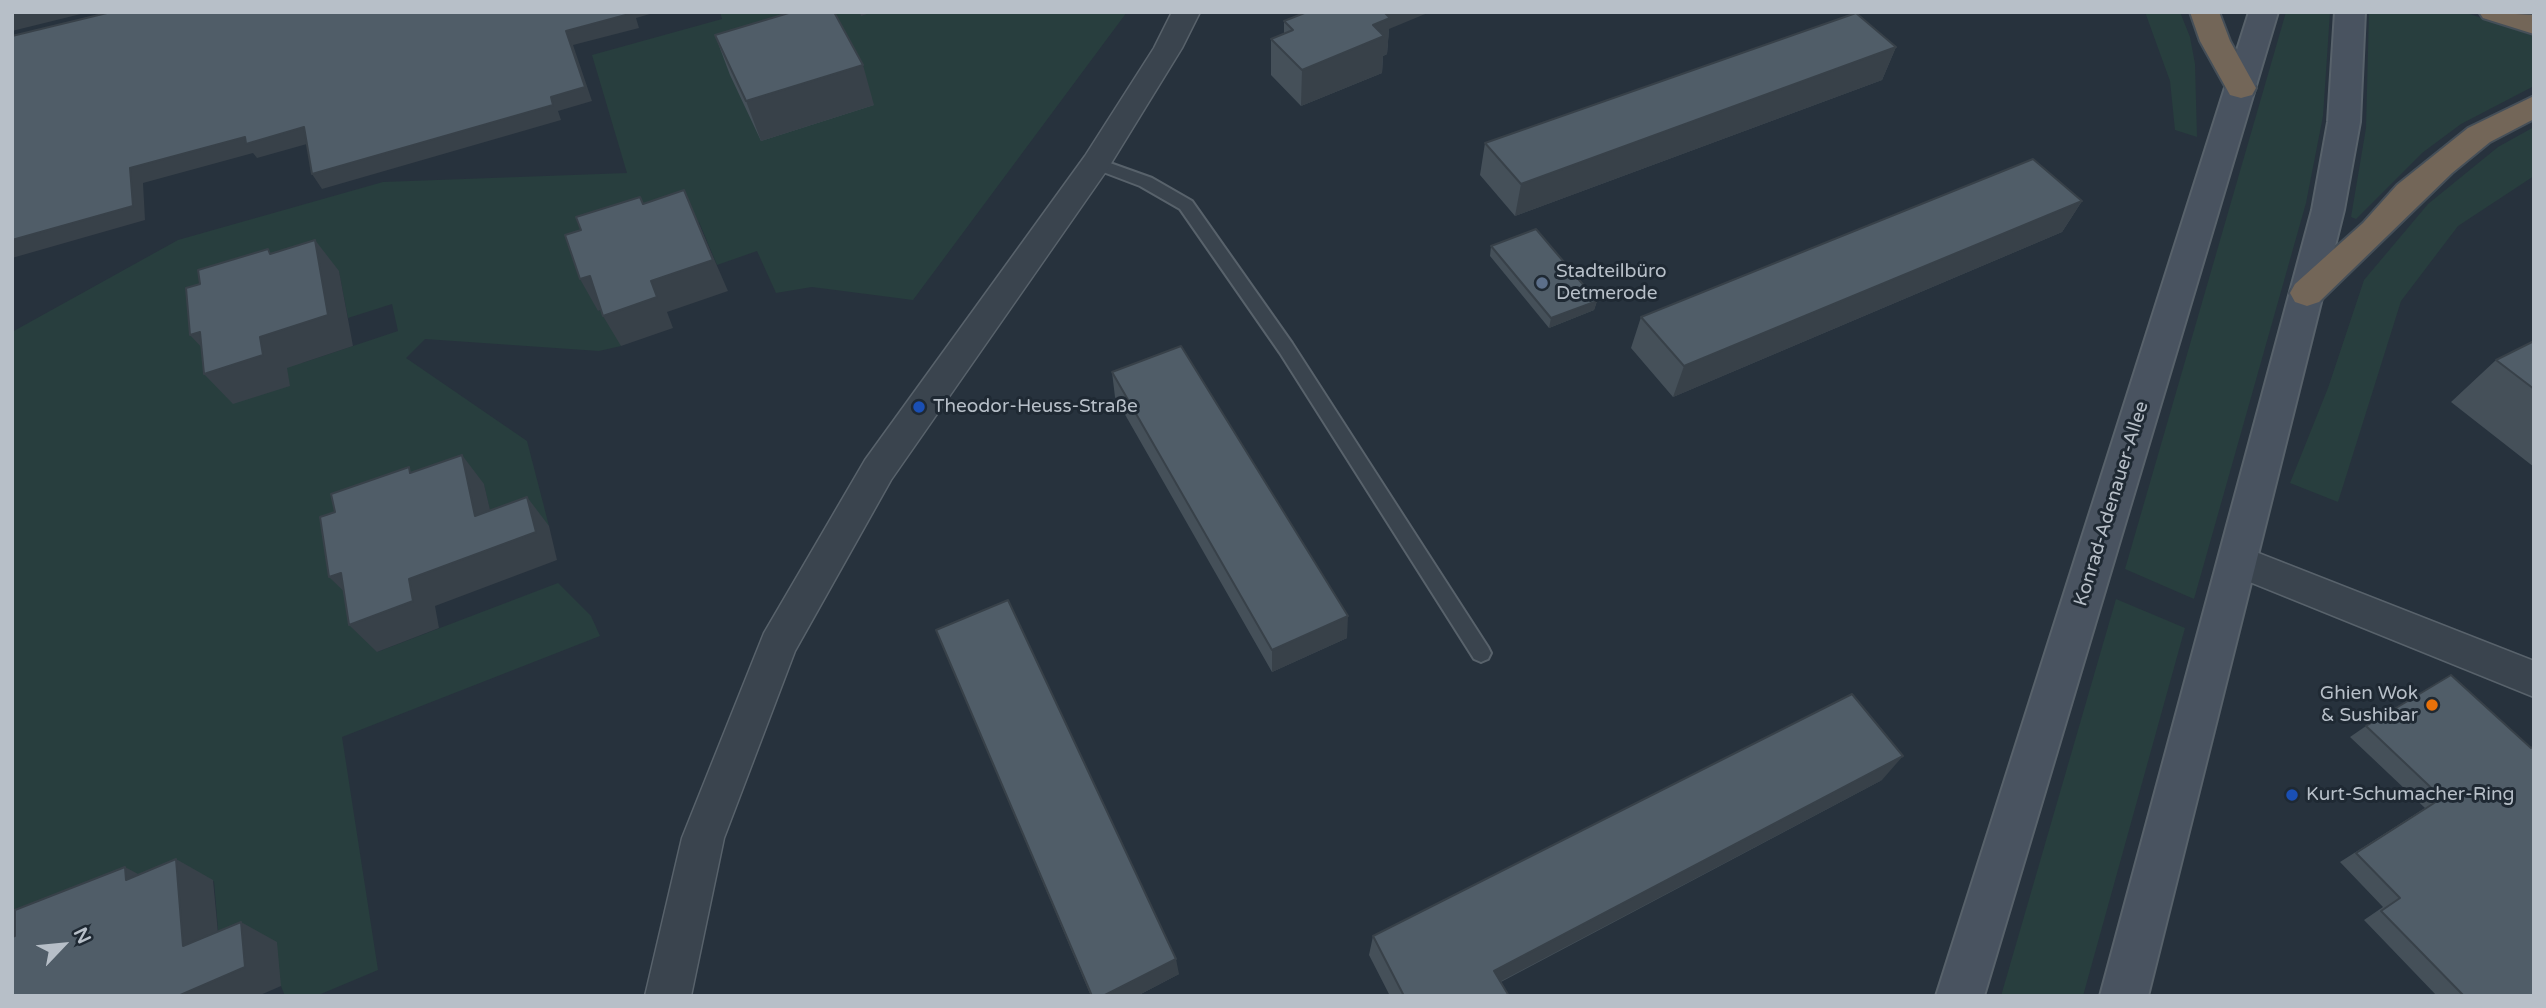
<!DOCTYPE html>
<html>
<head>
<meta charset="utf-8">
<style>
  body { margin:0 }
  #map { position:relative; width:2546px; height:1008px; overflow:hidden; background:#27323d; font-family:"Varela Round",sans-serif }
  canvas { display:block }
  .frame { position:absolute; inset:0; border:14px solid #b7bfc8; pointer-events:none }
  .north { position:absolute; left:28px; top:910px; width:70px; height:70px; -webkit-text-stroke:5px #1f2933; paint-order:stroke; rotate:64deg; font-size:19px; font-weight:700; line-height:28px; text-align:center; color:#b7bfc8 }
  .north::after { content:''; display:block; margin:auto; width:24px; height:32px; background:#b7bfc8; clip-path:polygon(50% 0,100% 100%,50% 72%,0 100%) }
</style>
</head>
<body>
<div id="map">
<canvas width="2546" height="1008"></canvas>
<div class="frame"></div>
<div class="north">N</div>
</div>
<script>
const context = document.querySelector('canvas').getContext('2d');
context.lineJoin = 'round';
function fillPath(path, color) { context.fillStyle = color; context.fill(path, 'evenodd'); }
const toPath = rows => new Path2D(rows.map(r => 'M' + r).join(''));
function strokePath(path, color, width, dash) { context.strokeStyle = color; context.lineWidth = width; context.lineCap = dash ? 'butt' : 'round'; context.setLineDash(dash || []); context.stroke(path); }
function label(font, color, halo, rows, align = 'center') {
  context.font = font + ' "Varela Round",sans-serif'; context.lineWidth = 6; context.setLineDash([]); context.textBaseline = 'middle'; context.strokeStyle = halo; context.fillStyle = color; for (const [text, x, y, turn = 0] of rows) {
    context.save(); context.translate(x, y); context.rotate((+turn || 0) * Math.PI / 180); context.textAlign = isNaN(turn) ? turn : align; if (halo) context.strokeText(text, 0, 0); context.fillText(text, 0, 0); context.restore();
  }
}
fillPath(toPath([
  [720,12,1127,12,913,300,812,287,776,293,757,251,717,265,699,222,598,311,608,307,621,346,599,351,425,339,406,358,527,441,549,526,498,544,484,485,377,652,558,583,591,616,600,636,342,737,378,970,316,996,285,996,281,986,221,965,214,881,12,996,12,332,178,240,383,182,627,173,592,55,722,19],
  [339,272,348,318,392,304,398,331,302,363,285,350],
  [2145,12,2180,12,2190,37,2195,64,2197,137,2175,130,2170,81],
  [2286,12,2330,12,2323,116,2306,203,2194,599,2125,569],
  [2369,12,2464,12,2534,36,2534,86,2461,124,2422,153,2356,219,2351,217,2366,128],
  [2534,127,2534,176,2458,226,2401,301,2338,502,2290,483,2328,388,2364,280,2428,204,2498,147],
  [2116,599,2185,628,2083,996,2001,996]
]), '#283e3e');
const lane = toPath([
  [1096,158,1152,178,1192,201,1292,343,1488,647,1491,653,1488,659,1481,662,1474,659,1280,353,1180,209,1140,186,1090,167,1090,159,1096,158]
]);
const street = toPath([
  [1172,12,1200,12,1182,48,1107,170,891,480,795,651,724,838,691,996,645,996,682,838,764,633,865,460,1085,156,1154,48,1172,12],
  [2238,545,2534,661,2534,697,2225,572,2219,561,2225,550,2238,545]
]);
const secondary = toPath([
  [2249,12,2278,12,1984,996,1936,996,2249,12],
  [2335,12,2365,12,2360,122,2344,210,2148,996,2100,996,2312,210,2328,122,2335,12]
]);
const highway = toPath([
  [2190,12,2219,12,2230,41,2256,88,2252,95,2241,98,2230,95,2200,41,2190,12],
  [2479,12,2534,15,2534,34,2483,18,2479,12],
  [2534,96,2534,119,2490,142,2452,173,2319,302,2307,306,2295,302,2290,293,2295,284,2363,223,2397,185,2468,128,2534,96]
]);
strokePath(lane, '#58626b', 4);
strokePath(street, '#58626b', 3);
strokePath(secondary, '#58626b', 4);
strokePath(highway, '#454f58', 4);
fillPath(lane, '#3a444e');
fillPath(street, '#3a444e');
fillPath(secondary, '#495360');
fillPath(highway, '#736658');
fillPath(toPath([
  [1284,21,1389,29,1387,54,1383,56,1382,73,1301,106,1271,75,1271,39,1284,33],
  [715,35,874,105,761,141,730,75],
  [1896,47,1882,80,1515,216,1480,175,1485,143],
  [2082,201,2062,232,1673,397,1631,348,1641,317],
  [1491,246,1597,301,1594,310,1549,328,1490,256],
  [2534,341,2534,467,2451,402,2496,360],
  [1112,372,1347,638,1272,672,1115,397],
  [936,630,1179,974,1137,996,1091,996],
  [2451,675,2534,996,2437,996,2364,920,2383,907,2340,862,2425,808,2350,737,2366,726],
  [1882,780,1501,982,1508,996,1390,996,1369,955,1373,936]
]), '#455059');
fillPath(toPath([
  [18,12,89,12,12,31,12,14],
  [633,12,657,12,636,18,639,28,573,45,592,101,558,111,561,120,322,189,312,174,551,97,566,31],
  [860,12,873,12,861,16],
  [1371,12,1430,12,1389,29,1387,54,1383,56,1382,73,1301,106,1302,70],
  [1896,47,1882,80,1515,216,1521,184],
  [863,65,874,105,761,141,746,101],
  [304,127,314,142,257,158,253,153,143,183,145,220,12,258,12,240,130,168,245,137],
  [684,190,728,291,667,312,673,328,621,346,603,316,651,281],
  [2082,201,2062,232,1673,397,1684,366],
  [315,240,339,271,353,346,287,368,290,386,233,404,204,374,260,337],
  [590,276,608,307,598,311,580,279],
  [1597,301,1594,310,1549,328,1551,318],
  [200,332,219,366,190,335],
  [462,455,484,484,498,544,475,516],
  [527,497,549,526,557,560,435,606,439,628,377,652,349,625,409,579],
  [341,573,357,604,329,577],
  [1348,616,1347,638,1272,672,1272,650],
  [1903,756,1882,780,1486,989,1494,971],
  [176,859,213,880,221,965,183,946],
  [125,867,164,888,126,880],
  [241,922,277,942,281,986,258,996,178,996],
  [1176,959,1179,974,1137,996,1103,996]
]), '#384149');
const building = toPath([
  [111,12,633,12,633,13,566,31,585,87,551,97,553,105,312,174,304,127,246,144,245,137,130,168,133,206,12,240,12,36,111,12],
  [792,12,834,12,863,65,746,101,715,35,792,12],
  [1307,12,1384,12,1390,18,1373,25,1384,36,1302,70,1271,39,1293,30,1284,21,1307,12],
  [1856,13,1896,47,1521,184,1485,143,1856,13],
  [2033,159,2082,201,1684,366,1641,317,2033,159],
  [684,190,713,260,651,281,657,297,603,316,590,276,580,279,565,235,581,230,576,217,640,197,643,204,684,190],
  [1536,229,1597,301,1551,318,1491,246,1536,229],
  [315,240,328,315,260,337,263,355,204,374,200,332,190,335,186,288,200,284,198,270,268,249,270,254,315,240],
  [2534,341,2534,389,2496,360,2534,341],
  [1181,346,1348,616,1272,650,1112,372,1181,346],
  [462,455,475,516,527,497,536,532,409,579,413,601,349,625,341,573,329,577,320,517,335,512,331,494,409,467,410,473,462,455],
  [1008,600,1176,959,1103,996,1092,996,936,630,1008,600],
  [2451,675,2531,748,2534,746,2534,996,2464,996,2381,911,2400,898,2356,853,2442,798,2366,726,2451,675],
  [1852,694,1903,756,1494,971,1509,996,1404,996,1373,936,1852,694],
  [176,859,183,946,241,922,245,967,178,996,12,996,12,937,15,936,15,910,125,867,126,880,176,859]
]);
fillPath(building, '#505d68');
strokePath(building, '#384149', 2);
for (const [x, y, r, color] of [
  [1542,283,7,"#5c6f8a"],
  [919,407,7,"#1a4fb4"],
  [2432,705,7,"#e8710a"],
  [2292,795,7,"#1a4fb4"]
]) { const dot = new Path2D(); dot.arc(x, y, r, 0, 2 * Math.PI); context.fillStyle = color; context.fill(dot); strokePath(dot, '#1f2933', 2.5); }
label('19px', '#b7bfc8', '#1f2933', [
  ["Stadteilbüro",1556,272],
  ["Detmerode",1556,294],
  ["Theodor-Heuss-Straße",933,407],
  ["Ghien Wok",2418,694,"right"],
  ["& Sushibar",2418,716,"right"],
  ["Kurt-Schumacher-Ring",2306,795]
], 'left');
label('19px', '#b7bfc8', '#1f2933', [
  ["Konrad-Adenauer-Allee",2112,504,-73]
]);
</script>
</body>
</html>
